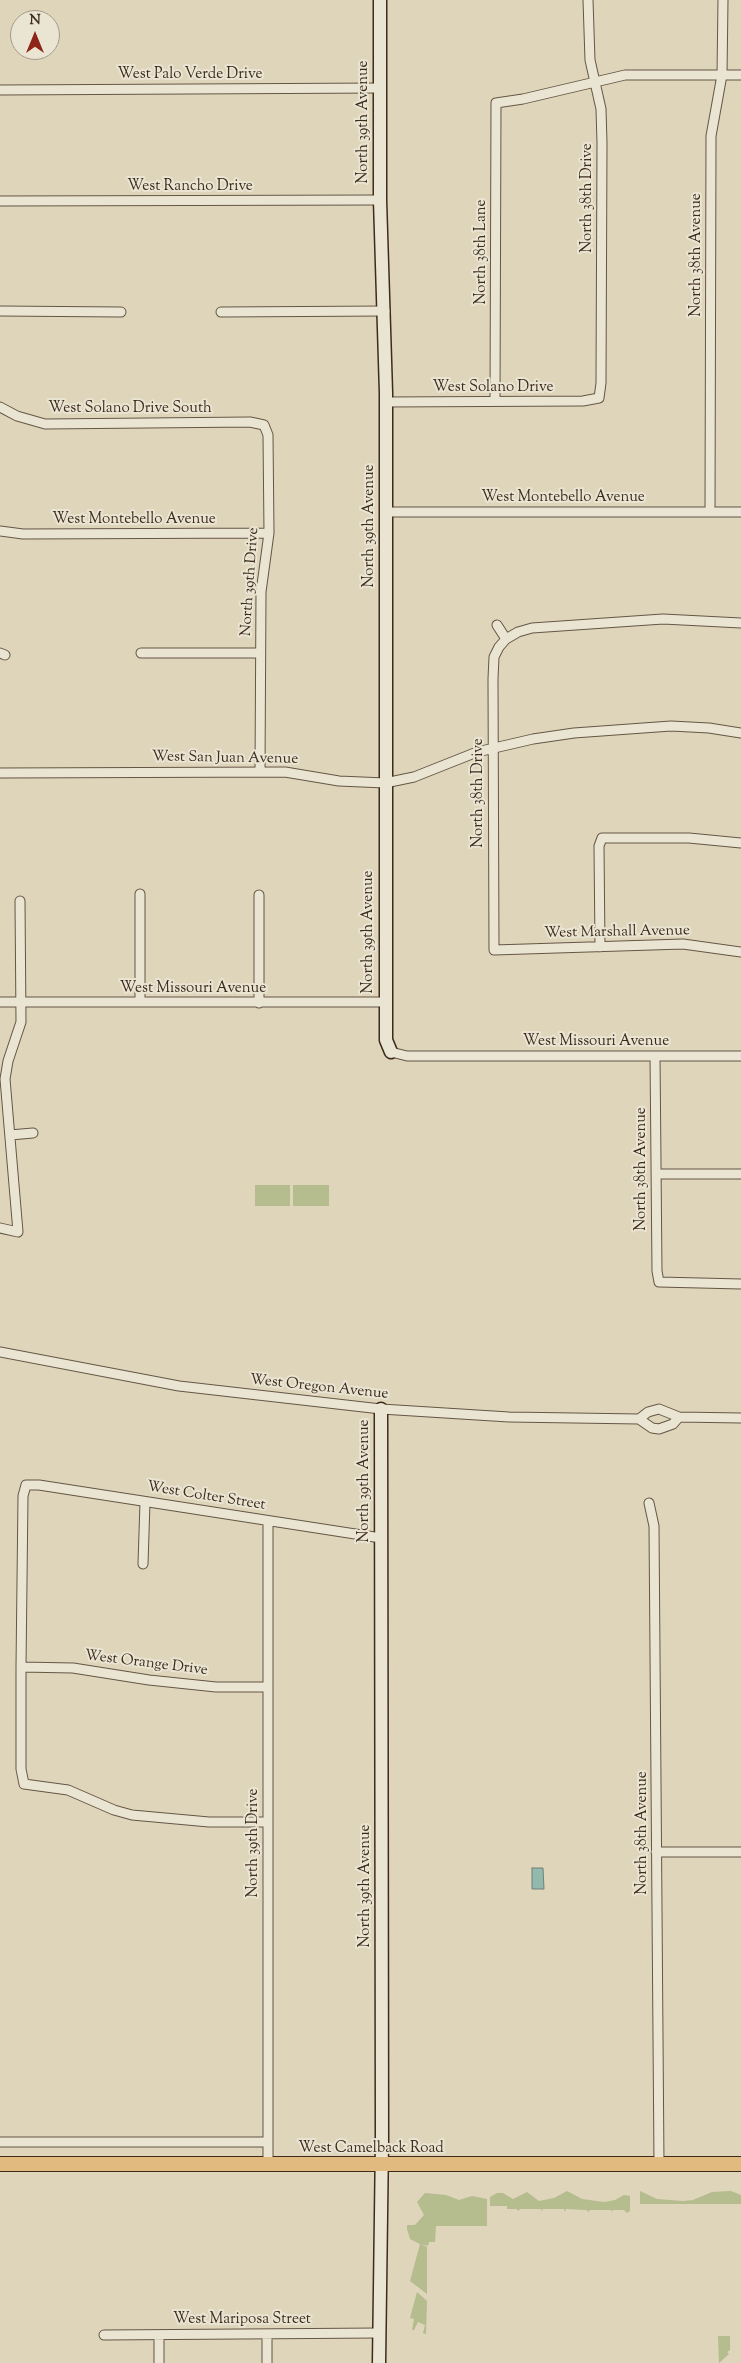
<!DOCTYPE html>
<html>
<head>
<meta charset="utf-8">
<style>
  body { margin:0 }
  #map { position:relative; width:741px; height:2363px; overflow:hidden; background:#dfd5bb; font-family:"Sorts Mill Goudy",serif }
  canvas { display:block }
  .north { position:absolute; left:10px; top:10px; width:50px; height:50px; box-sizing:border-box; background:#eae4d3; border:1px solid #a59a8a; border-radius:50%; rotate:0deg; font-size:14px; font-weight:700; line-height:20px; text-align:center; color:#3e2b1c }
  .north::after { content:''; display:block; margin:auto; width:18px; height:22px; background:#8f2418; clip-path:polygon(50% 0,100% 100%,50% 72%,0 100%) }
</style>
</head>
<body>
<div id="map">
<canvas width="741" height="2363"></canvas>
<div class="north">N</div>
</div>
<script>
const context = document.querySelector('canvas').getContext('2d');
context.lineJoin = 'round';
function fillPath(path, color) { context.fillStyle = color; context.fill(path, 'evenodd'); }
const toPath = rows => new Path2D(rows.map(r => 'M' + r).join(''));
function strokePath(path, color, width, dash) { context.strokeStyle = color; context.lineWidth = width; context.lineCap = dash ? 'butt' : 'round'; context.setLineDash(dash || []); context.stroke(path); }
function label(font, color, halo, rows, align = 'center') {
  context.font = font + ' "Sorts Mill Goudy",serif'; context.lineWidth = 4; context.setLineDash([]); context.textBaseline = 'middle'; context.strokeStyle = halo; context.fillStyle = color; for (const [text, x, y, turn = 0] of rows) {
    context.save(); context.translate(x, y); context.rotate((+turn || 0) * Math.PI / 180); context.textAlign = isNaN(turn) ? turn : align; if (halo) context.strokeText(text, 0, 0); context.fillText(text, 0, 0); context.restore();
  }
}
fillPath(toPath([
  [255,1185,290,1185,290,1206,255,1206],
  [293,1185,329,1185,329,1206,293,1206],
  [567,2191,582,2199,604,2202,615,2200,624,2195,630,2196,630,2211,627,2213,624,2210,613,2210,611,2212,611,2210,590,2210,588,2212,587,2210,566,2209,565,2212,564,2209,543,2209,541,2211,541,2209,520,2209,518,2211,517,2209,507,2209,507,2206,490,2206,490,2197,497,2193,503,2193,513,2199,527,2192,539,2201,554,2198],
  [640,2191,657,2199,683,2201,693,2200,712,2192,731,2191,741,2195,741,2204,640,2204],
  [425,2193,446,2195,459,2200,472,2196,487,2199,487,2226,436,2226,435,2242,429,2242,428,2246,421,2244,427,2247,427,2294,410,2281,420,2244,410,2239,407,2229,407,2225,415,2225,424,2215,417,2202],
  [417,2292,427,2301,426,2334,423,2333,425,2325,418,2322,414,2330,412,2330,414,2319,410,2318],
  [718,2336,730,2336,730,2350,727,2352,729,2354,719,2363]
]), '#b5bc8e');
const water = toPath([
  [532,1868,543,1868,544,1889,532,1889,532,1868]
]);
fillPath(water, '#93b9ae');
strokePath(water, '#718074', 1);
const street = toPath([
  [0,90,381,88],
  [0,201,380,200],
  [0,311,121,312],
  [221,312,385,311],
  [495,401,496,103,523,99,625,75,741,75],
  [386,402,583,401,599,398,601,383,602,143,601,109,590,60,588,0],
  [0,407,17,416,45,424,250,422,264,425,268,435,269,533,261,592,260,771],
  [386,512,741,512],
  [710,512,711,136,722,75,723,0],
  [0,531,23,534,269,533],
  [741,623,663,619,532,628,518,632,506,639,499,647,494,657,493,679,494,950,683,944,741,952],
  [497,625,506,639],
  [0,653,5,655],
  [141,653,260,653],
  [0,773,285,772,339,781,385,783,414,777,477,752,533,739,574,733,671,726,709,728,741,733],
  [140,894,140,1002],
  [259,895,259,1003],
  [600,947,599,846,602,838,689,838,741,843],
  [0,1002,385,1002],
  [391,1052,407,1056,741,1056],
  [655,1056,657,1271,659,1282,741,1284],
  [10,1135,33,1133],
  [657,1174,741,1174],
  [0,1228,18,1232,5,1079,8,1061,21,1022,20,901],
  [0,1352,179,1386,381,1409,509,1417,639,1419,652,1428,659,1429,673,1424,679,1417],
  [639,1419,648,1412,659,1409,679,1417,741,1418],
  [649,1503,654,1526,659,2164],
  [268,1521,268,2165],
  [143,1564,145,1502],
  [21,1667,73,1668,149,1680,216,1687,268,1687],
  [268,1822,209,1822,132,1815,114,1810,68,1790,24,1784,21,1769,21,1667,23,1496,26,1485,39,1485,381,1538],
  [656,1852,741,1852],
  [0,2142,268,2142],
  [104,2335,379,2333],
  [159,2335,159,2363],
  [267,2363,267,2334]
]);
const secondary = toPath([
  [380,0,380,200,386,393,386,1040,391,1052],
  [379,2363,382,2141,381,1409]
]);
const primary = toPath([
  [0,2164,741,2164]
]);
strokePath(street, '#665644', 11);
strokePath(secondary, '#3e2b1c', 15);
strokePath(primary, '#3e2b1c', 16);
strokePath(street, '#eae4d3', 9);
strokePath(secondary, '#eae4d3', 12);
strokePath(primary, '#e0ba7e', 14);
label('15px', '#3e2b1c', '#eae4d3', [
  ["West Palo Verde Drive",190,75],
  ["North 39th Avenue",364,122,-90],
  ["West Rancho Drive",190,187],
  ["North 38th Drive",588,198,-90],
  ["North 38th Lane",482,252,-90],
  ["North 38th Avenue",697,255,-90],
  ["West Solano Drive",493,388],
  ["West Solano Drive South",130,409],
  ["West Montebello Avenue",563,498],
  ["West Montebello Avenue",134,520],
  ["North 39th Avenue",370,526,-90],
  ["North 39th Drive",251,582,-86],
  ["West San Juan Avenue",225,759,1],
  ["North 38th Drive",479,793,-90],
  ["North 39th Avenue",369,932,-90],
  ["West Marshall Avenue",617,933,-1],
  ["West Missouri Avenue",193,989],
  ["West Missouri Avenue",596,1042],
  ["North 38th Avenue",642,1169,-90],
  ["West Oregon Avenue",319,1388,6],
  ["North 39th Avenue",365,1481,-90],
  ["West Colter Street",206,1497,9],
  ["West Orange Drive",146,1664,7],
  ["North 38th Avenue",643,1833,-90],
  ["North 39th Drive",254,1843,-90],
  ["North 39th Avenue",366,1886,-90],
  ["West Camelback Road",371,2149],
  ["West Mariposa Street",242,2320]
]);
</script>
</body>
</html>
